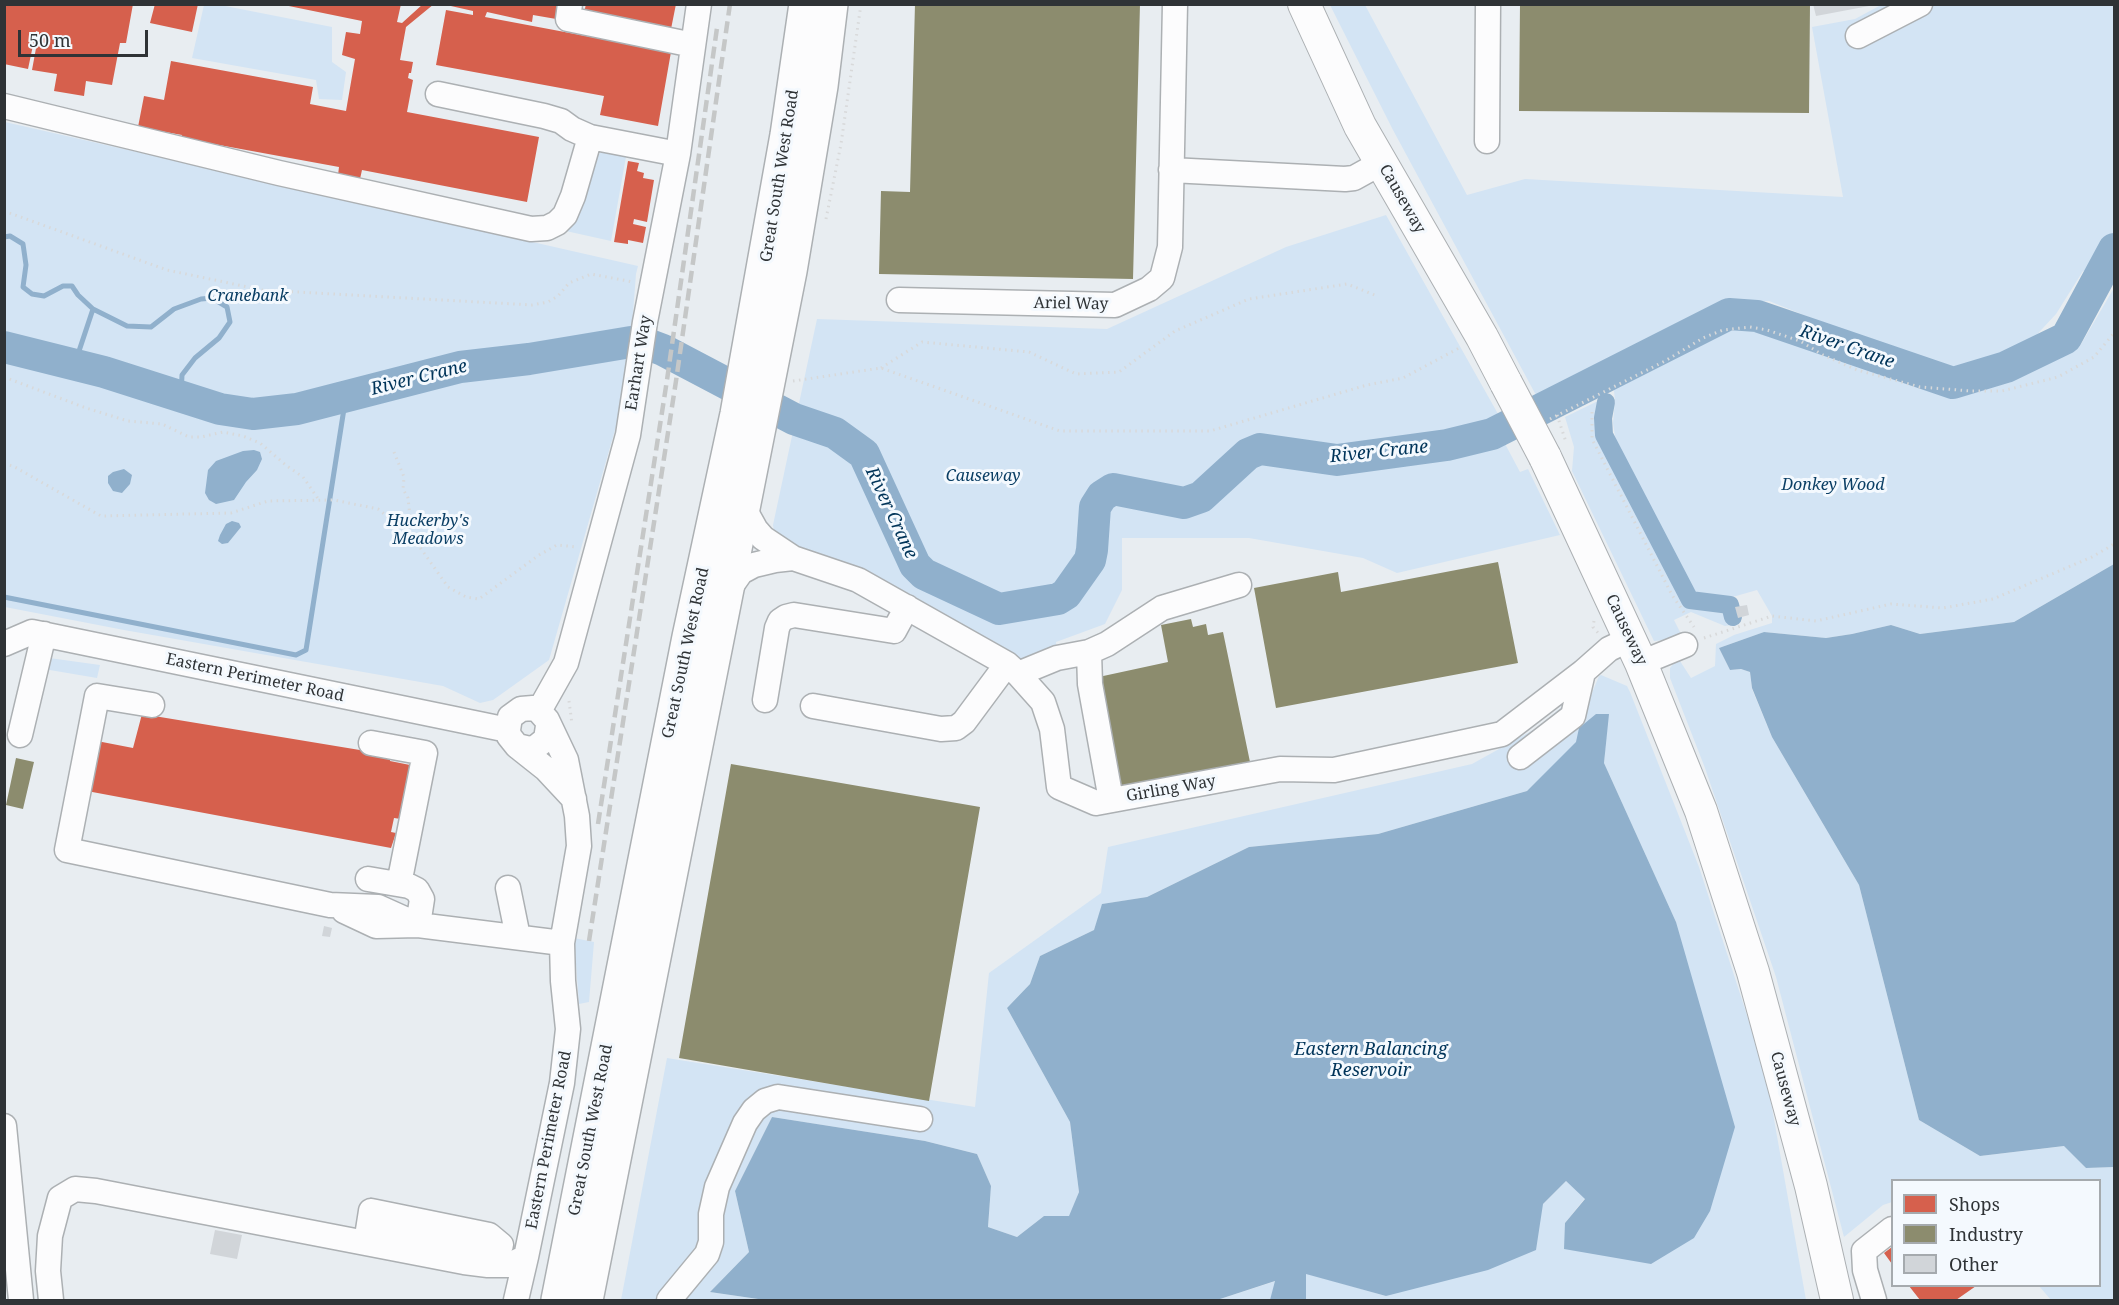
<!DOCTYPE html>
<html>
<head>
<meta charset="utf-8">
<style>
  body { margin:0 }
  #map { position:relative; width:2119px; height:1305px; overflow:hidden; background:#e8edf1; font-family:"Noto Serif",serif }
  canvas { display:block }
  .frame { position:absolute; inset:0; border:6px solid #2f3336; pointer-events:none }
  .legend { position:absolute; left:1891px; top:1179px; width:210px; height:108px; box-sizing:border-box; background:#f4f9fe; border:2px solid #a5aaae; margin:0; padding:8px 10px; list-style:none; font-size:18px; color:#2f3336 }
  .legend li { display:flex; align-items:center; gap:12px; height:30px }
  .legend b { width:30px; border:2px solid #a5aaae }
  .scale { position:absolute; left:18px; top:30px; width:130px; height:27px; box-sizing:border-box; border:3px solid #2f3336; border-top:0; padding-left:8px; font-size:18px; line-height:21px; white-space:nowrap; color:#2f3336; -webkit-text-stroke:4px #f4f9fe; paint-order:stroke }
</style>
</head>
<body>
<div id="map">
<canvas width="2119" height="1305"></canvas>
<div class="frame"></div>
<ul class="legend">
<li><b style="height:16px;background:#d6604d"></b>Shops</li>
<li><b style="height:16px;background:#8c8c6e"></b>Industry</li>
<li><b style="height:16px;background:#d1d5d9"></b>Other</li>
</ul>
<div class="scale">50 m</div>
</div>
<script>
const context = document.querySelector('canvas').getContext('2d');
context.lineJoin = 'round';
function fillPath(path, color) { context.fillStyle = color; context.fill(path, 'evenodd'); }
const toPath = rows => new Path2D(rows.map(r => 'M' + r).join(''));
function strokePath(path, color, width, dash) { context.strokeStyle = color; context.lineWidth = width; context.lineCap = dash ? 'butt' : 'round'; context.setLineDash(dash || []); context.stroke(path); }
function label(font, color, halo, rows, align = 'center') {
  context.font = font + ' "Noto Serif",serif'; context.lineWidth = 6; context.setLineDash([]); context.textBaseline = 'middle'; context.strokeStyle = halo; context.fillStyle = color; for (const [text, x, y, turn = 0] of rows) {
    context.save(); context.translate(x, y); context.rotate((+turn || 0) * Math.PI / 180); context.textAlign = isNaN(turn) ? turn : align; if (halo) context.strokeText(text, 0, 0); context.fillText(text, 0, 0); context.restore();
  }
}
fillPath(toPath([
  [204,5,220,5,332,27,332,62,346,72,342,100,319,99,316,80,192,58],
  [1330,5,1365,5,1467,195,1525,179,1843,197,1812,27,1855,19,1881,5,2114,5,2114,282,2083,271,2056,314,2030,342,1960,370,1881,346,1769,301,1730,303,1537,397,1393,130],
  [5,122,638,266,636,274,630,351,621,409,549,660,493,700,480,703,443,686,124,630,5,607],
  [608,147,627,151,611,241,566,231,589,162],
  [1386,215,1502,421,1495,425,1520,472,1528,469,1560,535,1397,573,1363,558,1249,538,1122,538,1122,590,1105,624,1056,642,1057,658,1018,674,776,547,773,525,817,319,1107,329,1286,247],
  [2114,288,2114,564,2014,622,1920,634,1891,625,1852,634,1826,638,1764,632,1719,648,1730,670,1741,669,1750,672,1752,689,1772,737,1859,885,1919,1120,1980,1156,2065,1146,2086,1168,2114,1167,2114,1300,2051,1300,2039,1286,2100,1286,2100,1180,1892,1180,1892,1202,1883,1205,1844,1237,1776,977,1705,768,1670,678,1670,668,1678,658,1691,678,1715,666,1716,644,1734,635,1772,623,1772,616,1757,590,1722,600,1693,595,1617,449,1613,423,1615,400,1613,381,1718,327,1736,323,1803,338,1923,380,1954,387,2002,381,2080,346],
  [1598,401,1599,436,1688,602,1728,608,1731,625,1725,626,1720,624,1691,612,1674,620,1683,638,1654,641,1572,471,1574,447,1565,417],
  [42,657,100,665,97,678,38,668],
  [1601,675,1627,686,1630,692,1699,867,1766,1074,1806,1300,1306,1300,1305,1273,1386,1296,1543,1204,1566,1181,1585,1198,1565,1223,1651,1264,1676,922,1604,763,1608,714,1527,791,1378,834,1249,847,1147,897,1103,904,1094,930,1040,956,1030,984,1007,1008,1070,1122,1079,1192,1070,1216,1044,1216,1017,1237,988,1227,991,1186,977,1154,925,1141,772,1117,735,1191,749,1252,710,1292,765,1300,621,1300,667,1058,975,1107,989,973,1101,893,1108,847,1472,764,1535,729,1569,701,1587,705,1599,676],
  [574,938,594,942,589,1002,579,1004],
  [1276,1281,1271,1300,1217,1300]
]), '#d3e4f4');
fillPath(toPath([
  [254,450,260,452,262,459,257,470,246,482,234,500,216,504,209,500,205,493,208,470,216,461,243,451],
  [124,469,132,475,130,484,122,493,113,491,108,483,108,476,113,472],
  [232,521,239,523,241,527,228,543,222,544,218,541,220,535,226,524],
  [2114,564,2114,1167,2086,1168,2064,1146,1980,1156,1919,1120,1859,885,1772,737,1752,688,1750,672,1741,669,1730,670,1719,648,1764,632,1826,638,1852,634,1891,625,1920,634,2014,622],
  [1596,714,1609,714,1604,763,1676,922,1735,1127,1710,1211,1694,1238,1651,1264,1564,1249,1565,1223,1585,1199,1566,1181,1543,1204,1536,1250,1488,1270,1386,1296,1306,1274,1306,1300,1270,1300,1275,1281,1217,1300,765,1300,710,1292,749,1252,735,1191,772,1117,925,1141,977,1154,991,1186,988,1227,1017,1237,1044,1216,1069,1216,1079,1192,1070,1122,1007,1008,1030,984,1040,956,1094,930,1102,904,1147,897,1249,847,1378,834,1527,791,1576,742,1579,728]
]), '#90b0cc');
fillPath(toPath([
  [4,4,100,6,100,4,133,4,126,43,120,43,112,85,86,81,84,96,54,91,57,74,32,70,39,32,36,31,28,69,4,64],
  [155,4,198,4,192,32,150,23],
  [279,4,401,4,397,22,402,23,423,4,434,4,406,27,400,60,413,62,411,73,409,73,408,78,413,80,407,112,539,137,527,202,362,170,360,179,338,175,339,167,181,138,182,135,138,127,144,96,164,100,171,61,313,87,310,104,346,111,355,59,342,55,346,32,360,34,362,21],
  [442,4,565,4,562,20,533,15,532,22,487,12,485,17,671,52,658,126,600,115,604,96,436,65,446,10,473,15,473,11],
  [586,4,676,4,671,29,584,13],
  [628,161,639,163,637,171,644,173,643,178,654,180,647,222,634,219,633,224,646,227,643,243,628,240,628,244,614,242],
  [142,714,390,755,390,761,410,765,401,819,394,818,391,832,396,833,391,848,87,791,97,741,133,748],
  [1892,1247,1892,1264,1884,1253],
  [1909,1286,1976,1286,1956,1300,1920,1300]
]), '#d6604d');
fillPath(toPath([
  [915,4,1140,4,1133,279,879,274,881,191,910,192],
  [1520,4,1810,4,1809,113,1519,111],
  [1498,562,1518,663,1276,708,1254,588,1338,572,1341,592],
  [1191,619,1193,627,1206,624,1208,635,1223,632,1250,762,1118,790,1094,678,1168,662,1161,625],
  [16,758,34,762,23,809,6,805],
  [731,764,980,807,929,1101,679,1058]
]), '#8c8c6e');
strokePath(toPath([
  [4,237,10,236,23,244,26,265,23,287,32,294,44,296,63,286,72,286,78,295,93,309,127,326,151,327,174,309,201,299,212,298,227,307,230,322,219,338,195,358,182,375,181,396],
  [75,363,93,309],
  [4,597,296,655,306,650,346,396]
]), '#90b0cc', 5);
strokePath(toPath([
  [1608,383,1613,375],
  [1606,402,1603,418,1604,435,1690,600,1730,605,1733,617]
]), '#90b0cc', 18);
strokePath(toPath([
  [4,347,104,372,220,409,253,414,297,409,460,367,529,359,631,342,647,344,663,350,794,419,835,433,864,454,915,565,924,574,999,609,1058,599,1066,594,1090,560,1092,550,1095,507,1102,496,1113,489,1184,503,1201,497,1248,454,1260,449,1337,460,1447,445,1492,434,1729,314,1757,316,1953,383,2006,367,2066,338,2114,249]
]), '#90b0cc', 32);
fillPath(toPath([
  [1813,4,1869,4,1869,6,1816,16],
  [1747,605,1749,615,1738,618,1735,607],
  [324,926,332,928,330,937,322,936],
  [215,1230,242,1235,237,1259,210,1254]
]), '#d1d5d9');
const minor = toPath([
  [570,4,568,19,693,45],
  [1858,36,1920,4],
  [438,94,544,116,561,121,572,129,590,137,678,154],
  [4,106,279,173,531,229,547,228,557,223,565,215,573,196,590,137],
  [1487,141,1488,4],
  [1171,170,1345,179,1354,178,1381,163],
  [899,300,1115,305,1149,289,1162,278,1170,247,1175,4],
  [744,500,746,512,756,530,763,538,793,558,858,580,1007,664,1018,674,1043,702,1052,729,1059,787,1096,803,1280,769,1334,770,1502,734,1583,672,1609,649,1630,639],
  [727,592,741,572,754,565,775,560,793,558],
  [4,644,32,632,508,730],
  [1089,652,1090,684,1111,800],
  [1641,663,1685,645],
  [1018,674,1057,658,1089,652,1107,644,1162,608,1239,585],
  [765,700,777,628,780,621,786,617,794,615,894,631,907,607],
  [152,705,97,696,67,850,330,905,378,907,418,925],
  [813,706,941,729,956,728,964,722,1007,664],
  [539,711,566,663,628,435,645,322,678,154,699,4],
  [20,735,44,634],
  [371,743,425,753,399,884],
  [517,746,546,769,574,799],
  [1520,757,1573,716,1583,672],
  [368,879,409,886,417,890,422,899,418,925],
  [508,888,518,937],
  [344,911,376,926,418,925,562,943],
  [4,1126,21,1300],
  [371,1211,489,1235,501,1245,485,1251,467,1250,368,1230,371,1211],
  [51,1300,48,1271,50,1236,60,1198,75,1189,96,1191,464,1262,488,1265,509,1265,526,1257],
  [516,1300,526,1257,562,1083,568,1029,563,981,562,943,579,846,577,816,566,760,547,720,539,711,533,708,521,709,510,717,508,730,509,736,517,746,530,749,536,747,546,739,548,726],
  [669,1300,707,1254,711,1242,711,1214,717,1187,745,1123,754,1110,765,1101,778,1097,920,1119],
  [1874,1300,1865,1270,1864,1251,1892,1229]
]);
const major = toPath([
  [1304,4,1360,126,1482,337,1506,383],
  [1545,457,1641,663,1701,811,1753,972,1811,1186,1837,1300]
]);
const highway = toPath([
  [558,1300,689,637,737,414,787,135,806,4],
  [586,1300,790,271,821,86,831,4]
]);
strokePath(minor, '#acb0b3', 27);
strokePath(major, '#acb0b3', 34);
strokePath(highway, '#acb0b3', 36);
strokePath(toPath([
  [4,211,167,270,262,290,532,305,548,302,558,296,569,283,591,274,633,282],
  [826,219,841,144,861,4],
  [881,368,922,342,1029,352,1076,374,1119,372,1175,331,1249,299,1347,284,1377,296],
  [4,377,86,408,128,421,162,424,189,437,201,437,223,432,243,436,260,443,287,466,303,477,319,500],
  [793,381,881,368,1060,431,1210,431,1367,385,1403,378,1461,347],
  [1592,412,1592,439,1672,595,1694,627],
  [1557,415,1566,442],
  [1550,419,1665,361,1703,338,1723,330,1750,327,1767,330,1800,341,1823,355,1857,370,1920,387,1971,391,2002,391,2058,377,2094,357,2114,333],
  [394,452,404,477,403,489,408,498,412,536,448,587,466,597,479,599,539,555,557,545,577,547],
  [4,464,13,466,101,516,231,513,268,501,334,500,378,509,412,536],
  [1594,621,1593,627,1599,634],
  [1704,638,1772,616,1816,621,1891,604,1943,608,1993,599,2092,557,2114,544],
  [569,701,572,724]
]), '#d8d9da', 3, [1.5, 4.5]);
strokePath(minor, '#fcfcfd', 24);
strokePath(major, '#fcfcfd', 32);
strokePath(highway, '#fcfcfd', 33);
strokePath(toPath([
  [598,824,667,380,717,28],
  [589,941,676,381,730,4]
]), '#c5c7c7', 4.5, [12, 6]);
const majorBridge = toPath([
  [1506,383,1545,457]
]);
strokePath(majorBridge, '#acb0b3', 34, []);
strokePath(majorBridge, '#fcfcfd', 32);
label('16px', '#2f3336', '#f4f9fe', [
  ["Great South West Road",780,176,-81],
  ["Causeway",1402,199,60],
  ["Ariel Way",1071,304,1],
  ["Earhart Way",639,363,-81],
  ["Causeway",1626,630,65],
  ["Great South West Road",686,653,-78],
  ["Eastern Perimeter Road",255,678,12],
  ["Girling Way",1171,789,-10],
  ["Causeway",1785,1089,75],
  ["Great South West Road",591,1130,-79],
  ["Eastern Perimeter Road",549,1140,-79]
]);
label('italic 16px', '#0a3e64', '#f4f9fe', [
  ["Cranebank",248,296],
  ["Causeway",983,476],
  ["Donkey Wood",1833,485],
  ["Huckerby's",428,521],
  ["Meadows",428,539]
]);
label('italic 18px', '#003459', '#f4f9fe', [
  ["River Crane",1847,347,19],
  ["River Crane",419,378,-14],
  ["River Crane",1379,452,-6],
  ["River Crane",891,513,65],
  ["Eastern Balancing",1371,1050],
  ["Reservoir",1371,1071]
]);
</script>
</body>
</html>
